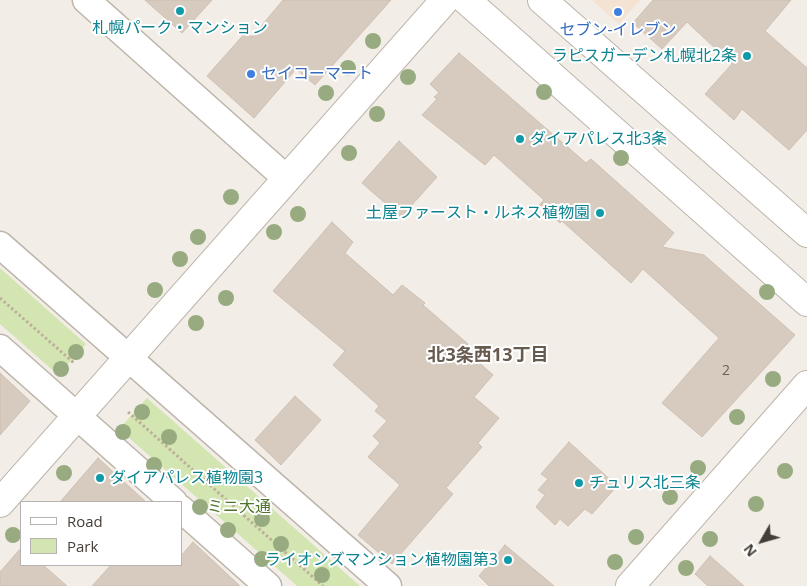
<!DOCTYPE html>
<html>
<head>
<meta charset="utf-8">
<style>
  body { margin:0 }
  #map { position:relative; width:807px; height:586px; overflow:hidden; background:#f2eee7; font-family:"Open Sans",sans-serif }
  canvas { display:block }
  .legend { position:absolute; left:20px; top:501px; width:162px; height:65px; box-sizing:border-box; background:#fff; border:1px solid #b5b2af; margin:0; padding:6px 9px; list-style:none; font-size:15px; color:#453e36 }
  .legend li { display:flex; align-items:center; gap:10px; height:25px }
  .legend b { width:25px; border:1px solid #b5b2af }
  .north { position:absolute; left:737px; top:516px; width:50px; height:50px; -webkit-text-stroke:4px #fff; paint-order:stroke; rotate:232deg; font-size:14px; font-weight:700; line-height:20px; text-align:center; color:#453e36 }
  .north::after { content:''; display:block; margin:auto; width:18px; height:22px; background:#453e36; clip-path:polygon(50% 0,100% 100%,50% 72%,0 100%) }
</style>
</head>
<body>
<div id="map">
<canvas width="807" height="586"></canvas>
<ul class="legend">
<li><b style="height:6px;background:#fff"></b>Road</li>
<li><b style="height:14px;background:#d3e5b1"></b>Park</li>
</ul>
<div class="north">N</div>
</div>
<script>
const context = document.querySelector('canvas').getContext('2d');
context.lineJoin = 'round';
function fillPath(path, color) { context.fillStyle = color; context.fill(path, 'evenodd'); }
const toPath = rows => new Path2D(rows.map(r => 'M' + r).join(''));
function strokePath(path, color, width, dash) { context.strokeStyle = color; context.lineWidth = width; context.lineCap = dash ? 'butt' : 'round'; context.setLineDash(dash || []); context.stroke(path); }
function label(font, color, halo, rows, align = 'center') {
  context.font = font + ' "Open Sans","Noto Sans JP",sans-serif'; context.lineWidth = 4; context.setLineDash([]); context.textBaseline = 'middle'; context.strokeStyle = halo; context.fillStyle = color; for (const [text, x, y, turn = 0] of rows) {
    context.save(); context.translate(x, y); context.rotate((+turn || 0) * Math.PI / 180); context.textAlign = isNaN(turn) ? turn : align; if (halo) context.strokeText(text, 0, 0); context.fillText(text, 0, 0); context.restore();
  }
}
fillPath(toPath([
  [592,0,640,0,619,24]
]), '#f4e2d2');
fillPath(toPath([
  [0,268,86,344,58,375,0,324],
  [147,398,360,586,297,586,119,429]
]), '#d3e5b1');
const building = toPath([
  [145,0,212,0,182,33,145,0],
  [283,0,391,0,315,85,296,69,254,118,207,76,246,32,252,37,283,0],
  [653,0,791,0,765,31,807,68,807,130,789,150,742,109,734,120,705,94,732,64,687,22,662,49,633,23,653,0],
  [459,53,586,163,591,159,674,233,662,247,704,255,795,335,702,437,662,403,719,338,643,269,631,283,562,221,560,223,539,205,544,200,494,155,485,165,422,115,437,99,434,97,439,93,430,84,459,53],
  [399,141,437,177,401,217,362,183,399,141],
  [332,222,353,242,345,253,393,295,402,285,425,303,423,305,468,344,464,349,493,375,474,397,499,418,478,443,482,447,446,488,453,494,392,564,358,535,400,485,368,457,380,443,373,436,387,421,375,411,379,406,333,365,345,351,273,291,332,222],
  [0,373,30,401,0,435,0,373],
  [295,396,321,420,281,465,255,440,295,396],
  [569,442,617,486,592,514,585,509,568,526,560,519,555,525,536,507,545,495,538,490,548,479,541,474,569,442],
  [98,458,146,502,60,502,98,458],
  [193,542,240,586,92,586,111,565,181,565,181,556,193,542],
  [505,545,554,586,489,586,479,576,505,545],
  [21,548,21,565,43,565,67,586,0,586,0,572,21,548],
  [710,556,744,586,708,586,695,574,710,556]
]);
fillPath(building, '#d7cbc0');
strokePath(building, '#cebfb0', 1);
const minor = toPath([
  [86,0,287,179],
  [0,245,388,586],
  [0,348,174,502],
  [181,509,268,586]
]);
const tertiary = toPath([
  [466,0,807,302],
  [542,0,807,233],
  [0,503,445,0],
  [630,586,807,385]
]);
strokePath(minor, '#bdb4aa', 29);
strokePath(tertiary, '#bdb4aa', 30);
strokePath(toPath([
  [0,298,74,363],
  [128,412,323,586]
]), '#bfae9b', 3, [2.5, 2.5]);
strokePath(minor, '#fff', 26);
strokePath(tertiary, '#fff', 28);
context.fillStyle = '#98ab80';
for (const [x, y] of [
  [373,41],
  [348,68],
  [408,77],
  [544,92],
  [326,93],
  [377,114],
  [349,153],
  [621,158],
  [231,197],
  [298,214],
  [274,232],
  [198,237],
  [180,259],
  [155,290],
  [767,292],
  [226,298],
  [196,323],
  [76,352],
  [61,369],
  [773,379],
  [142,412],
  [737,417],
  [123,432],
  [169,437],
  [154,465],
  [698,468],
  [785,471],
  [64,473],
  [670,497],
  [756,504],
  [200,507],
  [262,519],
  [228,530],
  [13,535],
  [636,537],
  [710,539],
  [281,544],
  [262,559],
  [615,562],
  [686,568],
  [322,575]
]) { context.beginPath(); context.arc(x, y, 8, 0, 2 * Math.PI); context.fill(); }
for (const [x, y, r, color] of [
  [180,11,5,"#0f9aa8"],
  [618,12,5,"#3f7fe0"],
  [747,56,5,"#0f9aa8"],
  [251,74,5,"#3f7fe0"],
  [520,139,5,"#0f9aa8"],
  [600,213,5,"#0f9aa8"],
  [100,478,5,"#0f9aa8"],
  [579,483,5,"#0f9aa8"],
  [508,560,5,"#0f9aa8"]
]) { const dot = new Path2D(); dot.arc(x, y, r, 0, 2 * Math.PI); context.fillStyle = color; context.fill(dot); strokePath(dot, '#fff', 2); }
label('14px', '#6a6158', null, [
  ["2",726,371]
]);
label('16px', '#0d838f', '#fff', [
  ["札幌パーク・マンション",180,28,"center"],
  ["ラピスガーデン札幌北2条",737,56],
  ["ダイアパレス北3条",530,139,"left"],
  ["土屋ファースト・ルネス植物園",590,213],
  ["ダイアパレス植物園3",110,478,"left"],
  ["チュリス北三条",589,483,"left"],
  ["ライオンズマンション植物園第3",498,560]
], 'right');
label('16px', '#366cbe', '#fff', [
  ["セブン-イレブン",618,30],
  ["セイコーマート",261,74,"left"]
]);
label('16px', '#4f742c', '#fff', [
  ["ミニ大通",239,507]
]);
label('bold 18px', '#675a4e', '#fff', [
  ["北3条西13丁目",488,356]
]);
</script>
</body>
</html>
